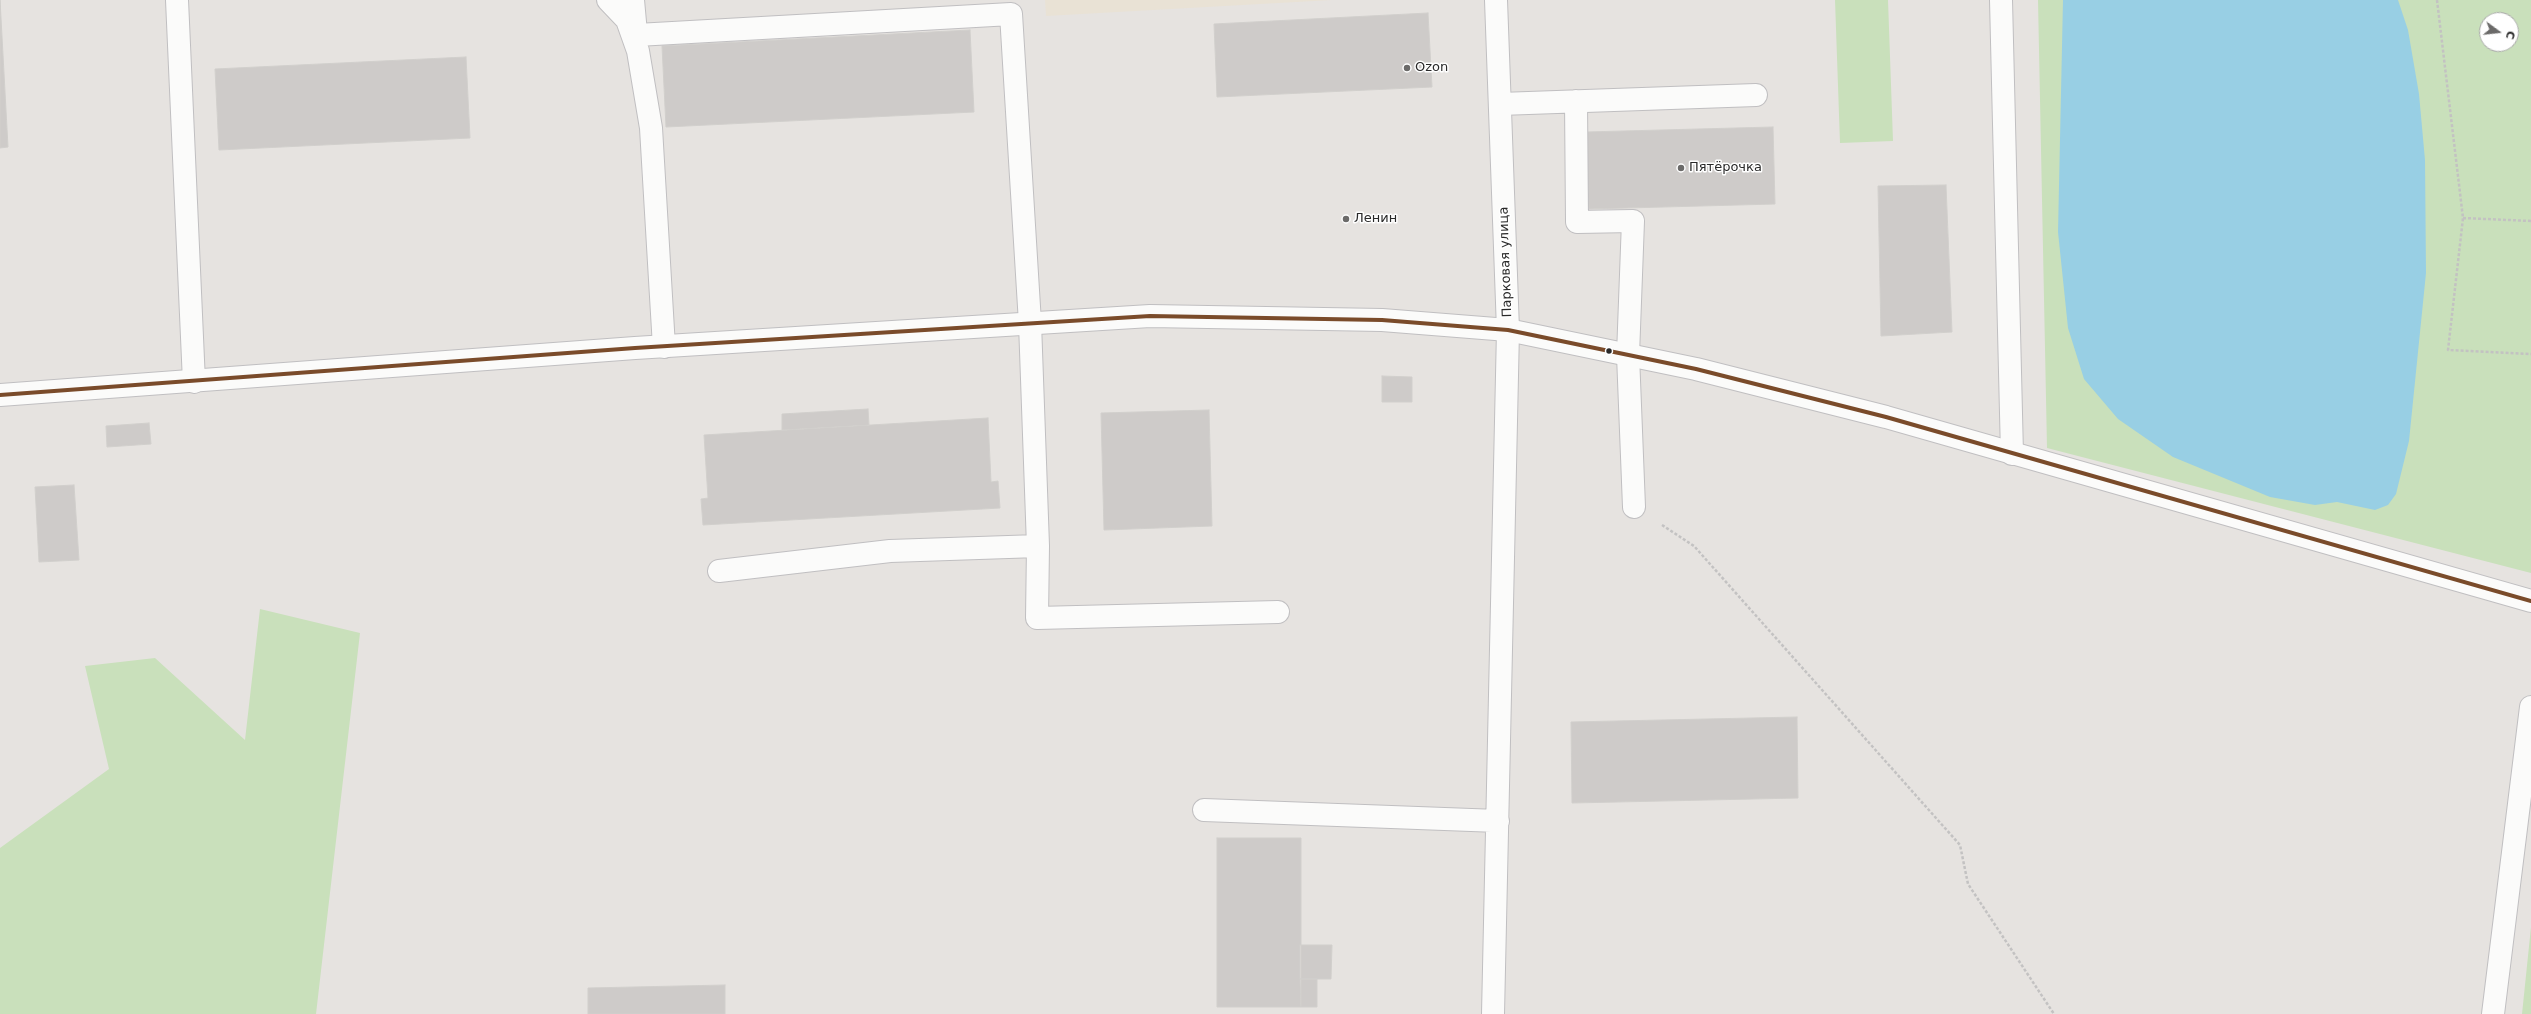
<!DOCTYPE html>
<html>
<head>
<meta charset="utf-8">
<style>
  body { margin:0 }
  #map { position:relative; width:2531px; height:1014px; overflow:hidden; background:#e6e3e0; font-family:"DejaVu Sans",sans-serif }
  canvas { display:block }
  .north { position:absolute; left:2479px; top:12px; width:40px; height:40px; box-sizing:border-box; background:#fff; border:1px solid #a9a9a9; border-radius:50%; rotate:105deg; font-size:11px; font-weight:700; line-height:16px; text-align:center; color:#292929 }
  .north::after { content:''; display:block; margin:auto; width:14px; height:18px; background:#6b6a69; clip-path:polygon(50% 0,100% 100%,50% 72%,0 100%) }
</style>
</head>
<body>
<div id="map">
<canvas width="2531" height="1014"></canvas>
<div class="north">С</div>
</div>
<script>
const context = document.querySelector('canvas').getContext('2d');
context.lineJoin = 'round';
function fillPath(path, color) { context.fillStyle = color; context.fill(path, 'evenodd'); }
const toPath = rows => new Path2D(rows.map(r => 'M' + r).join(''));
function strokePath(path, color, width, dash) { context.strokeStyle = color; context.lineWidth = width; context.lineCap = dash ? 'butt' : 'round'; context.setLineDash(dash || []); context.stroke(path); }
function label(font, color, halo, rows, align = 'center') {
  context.font = font + ' "DejaVu Sans",sans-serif'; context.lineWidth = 3; context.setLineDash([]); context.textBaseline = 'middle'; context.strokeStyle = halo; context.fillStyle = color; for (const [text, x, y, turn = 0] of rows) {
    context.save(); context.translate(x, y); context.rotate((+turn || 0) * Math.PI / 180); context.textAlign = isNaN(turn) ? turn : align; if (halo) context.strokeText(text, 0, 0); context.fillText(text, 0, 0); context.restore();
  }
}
fillPath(toPath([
  [1045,0,1332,0,1046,16]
]), '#e9e2d5');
fillPath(toPath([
  [1835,0,1888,0,1893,141,1840,143],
  [2038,0,2531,0,2531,573,2047,448],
  [2487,20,2511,20,2511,44,2487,44],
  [260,609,360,633,316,1014,0,1014,0,848,109,769,85,666,155,658,245,740],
  [2531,927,2531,1014,2522,1014]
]), '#c9e0bb');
fillPath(toPath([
  [2063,0,2398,0,2408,30,2419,94,2425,160,2426,273,2409,441,2396,494,2388,505,2375,510,2337,502,2315,505,2270,497,2173,457,2118,419,2084,379,2068,328,2058,232]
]), '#98cfe4');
const building = toPath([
  [0,0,8,147,0,148,0,0],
  [1428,13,1432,87,1217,97,1214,24,1428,13],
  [970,30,974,112,666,127,662,46,970,30],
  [466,57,470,138,219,150,215,69,466,57],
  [1773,127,1775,204,1589,209,1586,132,1773,127],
  [1946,185,1952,332,1881,336,1878,186,1946,185],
  [1382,376,1412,377,1412,402,1382,402,1382,376],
  [868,409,869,425,782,430,782,414,868,409],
  [1209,410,1212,526,1104,530,1101,413,1209,410],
  [988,418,991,482,998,481,1000,508,703,525,701,499,708,498,704,435,988,418],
  [149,423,151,444,107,447,106,426,149,423],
  [74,485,79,560,39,562,35,487,74,485],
  [1797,717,1798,798,1572,803,1571,722,1797,717],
  [1217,838,1301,838,1301,1007,1217,1007,1217,838],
  [1300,945,1332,945,1331,979,1300,979,1300,945],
  [1300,979,1317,979,1317,1007,1301,1007,1300,979],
  [725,985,725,1014,588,1014,588,988,725,985]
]);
fillPath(building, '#cecbc9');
strokePath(building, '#d1cfcc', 1);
const service = toPath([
  [177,0,194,382],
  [608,0,627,20,638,51,651,128,664,347],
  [633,0,636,33],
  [2001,0,2012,454],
  [637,35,1011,14,1030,323,1038,546,1037,618,1278,612],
  [1576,101,1577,222,1633,221,1628,355,1634,507],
  [1500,104,1756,95],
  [719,571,890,551,1038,546],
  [1204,810,1498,821],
  [1493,1014,1508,330],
  [2493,1014,2531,707]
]);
const minor = toPath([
  [0,395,635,348,1150,316,1382,320,1508,330,1496,0]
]);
const tertiary = toPath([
  [1508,330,1696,369,1886,417,2531,601]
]);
strokePath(service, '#c0bfc1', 24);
strokePath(minor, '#c0bfc1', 24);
strokePath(tertiary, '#c0bfc1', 24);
strokePath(toPath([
  [2437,0,2463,218,2448,350,2531,354],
  [2463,218,2531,221],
  [1662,525,1694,546,1960,845,1968,884,2054,1014]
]), '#c3c2c2', 2.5, [3, 2]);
strokePath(service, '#fbfbfa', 22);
strokePath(minor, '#fbfbfa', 22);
strokePath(tertiary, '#fbfbfa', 22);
strokePath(toPath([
  [0,395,635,348,1150,316,1382,320,1508,330,1696,369,1886,417,2531,601]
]), '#7a4b2a', 4);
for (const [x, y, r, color] of [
  [1407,68,4,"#6b6a69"],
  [1681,168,4,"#6b6a69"],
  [1346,219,4,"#6b6a69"],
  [1609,351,3.5,"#292929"]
]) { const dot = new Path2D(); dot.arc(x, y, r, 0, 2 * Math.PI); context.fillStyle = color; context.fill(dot); strokePath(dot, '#fff', 1.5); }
label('13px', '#292929', '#fff', [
  ["Ozon",1415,68],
  ["Пятёрочка",1689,168],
  ["Ленин",1354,219]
], 'left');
label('13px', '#292929', '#fff', [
  ["Парковая улица",1506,262,-92]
]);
</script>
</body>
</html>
